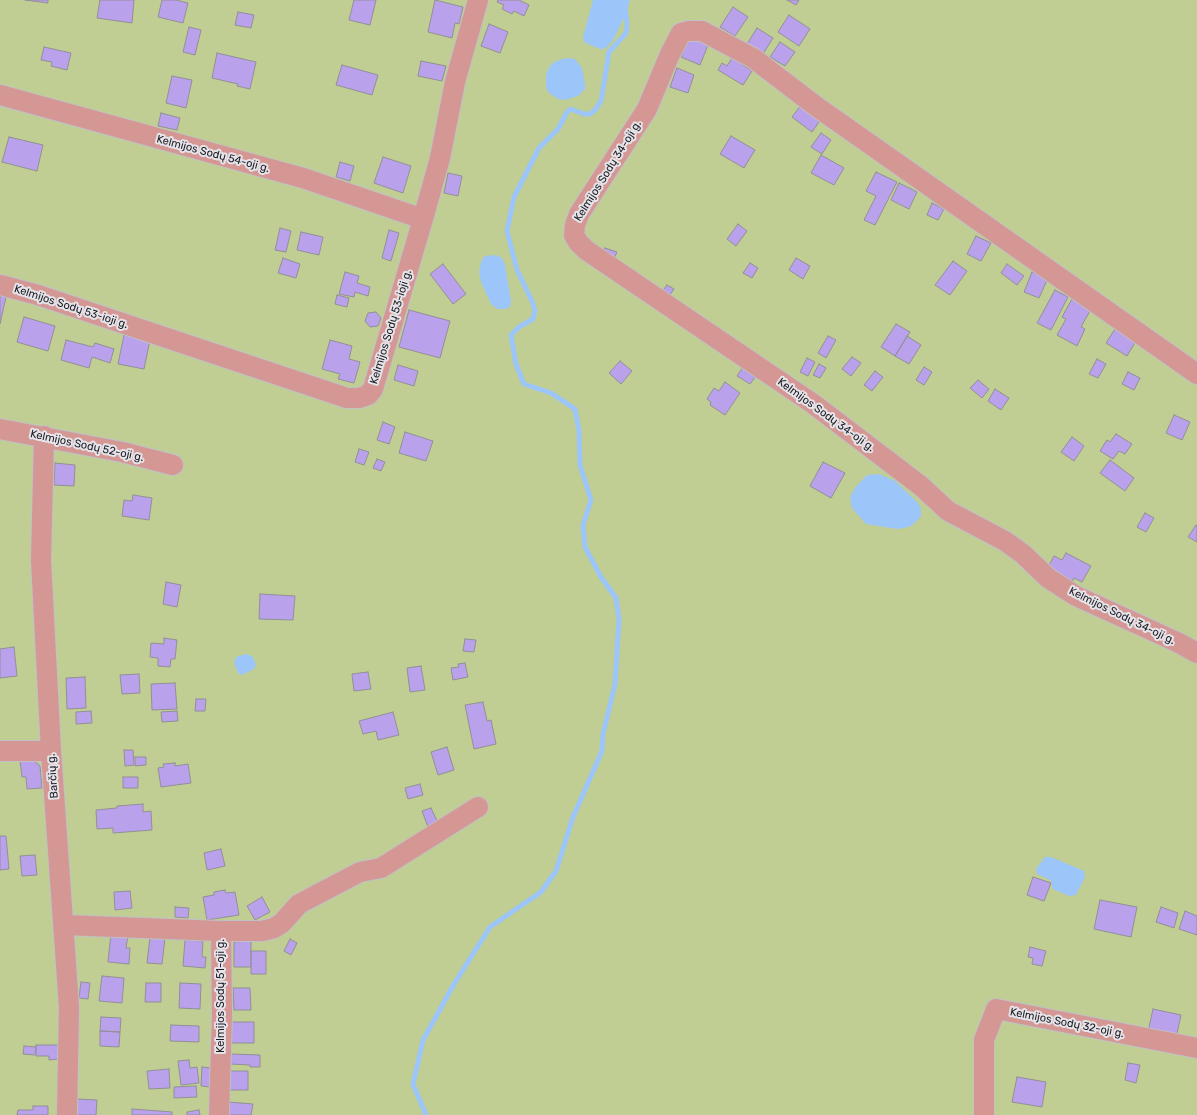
<!DOCTYPE html>
<html>
<head>
<meta charset="utf-8">
<style>
  body { margin:0 }
  canvas { display:block; background:#e6e4eb }
</style>
</head>
<body>
<canvas width="1197" height="1115"></canvas>
<script>
const context = document.querySelector('canvas').getContext('2d');
context.lineJoin = 'round';
function fillPath(path, color) { context.fillStyle = color; context.fill(path, 'evenodd'); }
const toPath = rows => new Path2D(rows.map(r => 'M' + r).join(''));
function strokePath(path, color, width, dash) { context.strokeStyle = color; context.lineWidth = width; context.lineCap = dash ? 'butt' : 'round'; context.setLineDash(dash || []); context.stroke(path); }
function label(font, color, halo, rows, align = 'center') {
  context.font = font + ' Rubik,sans-serif'; context.lineWidth = 4; context.setLineDash([]); context.textBaseline = 'middle'; context.strokeStyle = halo; context.fillStyle = color; for (const [text, x, y, turn = 0] of rows) {
    context.save(); context.translate(x, y); context.rotate((+turn || 0) * Math.PI / 180); context.textAlign = isNaN(turn) ? turn : align; if (halo) context.strokeText(text, 0, 0); context.fillText(text, 0, 0); context.restore();
  }
}
fillPath(toPath([
  [0,0,1197,0,1197,1115,0,1115]
]), '#c0ce93');
fillPath(toPath([
  [593,0,630,0,626,14,613,40,607,47,604,49,600,49,588,44,584,42,583,37],
  [570,58,575,59,582,68,585,84,585,89,578,96,565,100,558,99,549,93,546,88,546,74,550,66,554,62,562,59],
  [496,255,502,258,505,265,511,301,510,307,505,309,497,309,491,304,481,282,479,272,481,262,483,258,485,256],
  [879,474,895,481,918,503,921,509,921,516,916,522,909,527,897,529,866,524,852,508,850,497,855,488,867,475],
  [246,654,252,656,256,664,254,669,242,675,238,673,234,663,236,657],
  [1045,857,1051,857,1084,871,1085,877,1076,895,1069,896,1055,890,1052,888,1052,883,1050,880,1037,874,1036,869]
]), '#9cc5f9');
strokePath(toPath([
  [426,1115,413,1084,423,1040,454,984,490,927,541,892,556,871,573,817,602,751,603,734,615,684,619,619,616,598,601,577,585,547,583,525,591,500,580,465,579,431,575,409,551,393,524,384,516,364,511,335,519,327,533,319,535,310,532,301,517,270,507,231,514,197,539,148,558,129,567,112,571,109,584,114,590,114,595,110,601,101,609,52,626,33,627,24,625,8,627,0]
]), '#9cc5f9', 5);
const building = toPath([
  [25,0,48,0,48,3,25,0],
  [100,0,134,0,132,23,97,18,100,0],
  [162,0,176,0,188,3,183,23,158,17,162,0],
  [354,0,376,0,370,25,349,20,354,0],
  [435,0,463,7,459,24,455,23,452,38,428,32,435,0],
  [498,0,519,0,529,5,524,16,514,11,512,14,502,9,504,5,497,2,498,0],
  [787,0,799,0,796,5,787,0],
  [733,7,748,17,735,36,720,27,733,7],
  [238,12,254,15,251,28,235,25,238,12],
  [789,15,810,29,799,46,778,32,789,15],
  [489,24,508,32,500,53,481,46,489,24],
  [189,27,201,30,195,55,183,52,189,27],
  [757,28,773,38,763,54,747,44,757,28],
  [689,37,708,45,700,65,681,57,689,37],
  [780,42,795,52,785,66,770,57,780,42],
  [44,47,71,53,67,70,51,66,52,62,41,60,44,47],
  [217,53,256,62,250,89,237,86,238,84,212,78,217,53],
  [732,58,752,71,743,85,718,70,722,63,727,66,732,58],
  [421,61,446,66,442,81,418,76,421,61],
  [342,65,378,75,372,95,336,85,342,65],
  [677,68,694,75,688,93,670,87,677,68],
  [172,76,192,80,186,108,166,103,172,76],
  [801,105,821,119,812,132,792,117,801,105],
  [161,113,180,118,177,130,158,126,161,113],
  [821,133,831,140,822,154,811,147,821,133],
  [731,136,755,150,744,168,720,154,731,136],
  [9,137,43,145,37,171,2,162,9,137],
  [821,155,844,168,834,185,811,173,821,155],
  [383,157,411,166,403,193,374,183,383,157],
  [340,162,354,166,350,181,336,177,340,162],
  [876,172,897,182,875,225,864,220,876,196,866,191,876,172],
  [448,173,462,176,458,196,444,193,448,173],
  [899,183,917,192,909,209,891,200,899,183],
  [932,203,944,209,938,220,927,215,932,203],
  [738,224,747,231,736,246,727,239,738,224],
  [280,228,291,231,286,252,275,250,280,228],
  [389,230,399,233,391,261,382,258,389,230],
  [301,232,323,237,319,255,297,250,301,232],
  [976,236,991,243,981,261,967,254,976,236],
  [605,248,617,252,613,261,601,256,605,248],
  [283,258,300,264,296,278,278,273,283,258],
  [796,258,810,266,803,279,789,270,796,258],
  [953,261,967,271,950,295,935,285,953,261],
  [750,263,758,268,752,278,743,273,750,263],
  [443,264,466,294,453,304,430,274,443,264],
  [1007,264,1024,276,1017,285,1001,273,1007,264],
  [345,272,359,276,357,283,370,287,368,296,355,292,354,297,339,294,345,272],
  [1032,272,1048,278,1039,298,1024,292,1032,272],
  [667,285,674,289,668,298,661,293,667,285],
  [1055,290,1068,297,1051,330,1037,323,1055,290],
  [0,295,6,297,0,324,0,295],
  [337,295,349,298,347,307,335,304,337,295],
  [1072,299,1091,309,1081,327,1085,329,1077,346,1057,335,1066,319,1062,317,1072,299],
  [409,310,450,321,440,358,399,347,409,310],
  [376,312,381,318,378,326,370,327,365,321,368,313,376,312],
  [24,317,55,326,48,351,17,342,24,317],
  [896,324,910,332,895,356,881,347,896,324],
  [1115,329,1136,341,1127,356,1106,343,1115,329],
  [124,335,150,340,144,369,118,364,124,335],
  [828,336,836,340,826,358,818,353,828,336],
  [907,336,921,345,909,364,895,356,907,336],
  [66,340,93,347,95,343,114,349,110,363,92,357,89,368,61,360,66,340],
  [330,340,352,346,349,359,360,362,354,383,338,379,340,374,322,369,330,340],
  [852,357,861,363,851,376,842,369,852,357],
  [807,358,815,362,808,376,800,372,807,358],
  [1097,359,1106,364,1098,378,1089,374,1097,359],
  [620,361,632,371,621,384,609,373,620,361],
  [819,364,826,368,820,378,813,375,819,364],
  [398,365,418,371,414,386,394,380,398,365],
  [743,367,756,376,750,384,737,376,743,367],
  [924,367,932,372,924,385,916,380,924,367],
  [875,371,883,377,872,391,864,385,875,371],
  [1128,372,1140,378,1134,390,1122,384,1128,372],
  [978,380,989,389,982,398,970,388,978,380],
  [725,382,740,393,725,415,710,405,711,402,707,399,714,388,719,391,725,382],
  [995,389,1009,398,1001,410,988,401,995,389],
  [1174,415,1190,422,1182,440,1166,433,1174,415],
  [383,422,395,427,389,444,377,440,383,422],
  [405,432,433,441,426,461,399,453,405,432],
  [1116,434,1132,444,1125,454,1119,451,1113,459,1100,451,1107,440,1110,442,1116,434],
  [1072,437,1084,446,1074,461,1061,452,1072,437],
  [359,449,369,452,364,465,355,462,359,449],
  [377,459,385,462,381,471,373,468,377,459],
  [1110,460,1134,478,1125,491,1100,473,1110,460],
  [823,462,845,473,831,498,810,486,823,462],
  [55,463,75,465,74,486,54,485,55,463],
  [133,495,152,498,149,520,122,516,124,500,132,501,133,495],
  [1145,513,1154,518,1146,532,1137,527,1145,513],
  [1196,525,1197,526,1197,542,1188,537,1196,525],
  [1066,553,1091,566,1082,582,1074,578,1071,584,1046,571,1054,556,1062,560,1066,553],
  [166,582,181,585,177,607,163,604,166,582],
  [260,594,295,596,293,620,259,619,260,594],
  [164,638,177,640,175,659,171,659,170,667,158,666,158,658,150,657,151,643,164,644,164,638],
  [465,639,476,640,474,652,463,651,465,639],
  [14,647,17,676,0,678,0,649,14,647],
  [465,663,468,677,453,680,451,668,459,667,458,664,465,663],
  [421,666,425,690,410,692,407,668,421,666],
  [368,672,371,689,354,691,352,674,368,672],
  [139,674,140,693,122,694,120,675,139,674],
  [85,677,86,708,67,709,66,678,85,677],
  [175,683,177,709,152,710,151,684,175,683],
  [196,699,206,699,205,711,195,711,196,699],
  [483,702,487,721,491,720,496,744,474,749,465,705,483,702],
  [91,711,92,723,76,724,76,712,91,711],
  [177,711,178,721,162,722,161,712,177,711],
  [393,712,399,735,378,740,376,731,363,734,359,721,393,712],
  [447,747,454,770,438,775,431,752,447,747],
  [124,750,133,750,134,765,125,766,124,750],
  [135,757,146,757,146,765,135,766,135,757],
  [33,760,40,766,42,788,27,789,26,777,22,777,20,761,33,760],
  [175,763,175,766,188,764,191,783,161,787,158,768,164,767,163,764,175,763],
  [123,777,138,777,138,788,123,788,123,777],
  [420,784,423,795,408,799,405,788,420,784],
  [143,804,143,812,151,811,152,830,113,833,113,828,97,829,96,810,117,808,117,806,143,804],
  [431,808,438,823,428,827,422,811,431,808],
  [0,836,6,836,9,869,0,870,0,836],
  [221,849,225,866,207,870,204,853,221,849],
  [35,855,37,875,22,876,20,856,35,855],
  [1033,877,1051,883,1044,901,1027,895,1033,877],
  [225,890,226,893,235,892,239,915,207,920,203,897,214,895,214,892,225,890],
  [130,891,132,908,115,910,114,892,130,891],
  [262,897,270,912,255,920,247,906,262,897],
  [1100,900,1137,907,1131,937,1094,929,1100,900],
  [175,907,189,908,188,918,175,917,175,907],
  [1161,907,1178,913,1174,928,1156,922,1161,907],
  [1185,911,1197,916,1197,935,1179,929,1185,911],
  [111,933,128,935,126,948,130,948,129,964,108,962,111,933],
  [150,937,165,938,162,964,147,963,150,937],
  [290,939,297,943,291,955,284,951,290,939],
  [185,940,203,941,202,957,206,957,205,968,183,966,185,940],
  [251,941,251,967,234,967,234,942,251,941],
  [1030,947,1046,951,1042,966,1032,964,1033,958,1028,957,1030,947],
  [251,951,266,951,266,974,251,974,251,951],
  [102,976,124,978,122,1003,99,1001,102,976],
  [81,982,90,983,88,999,79,998,81,982],
  [146,983,161,983,161,1002,145,1002,146,983],
  [180,983,201,984,200,1009,179,1008,180,983],
  [233,988,250,988,251,1010,234,1010,233,988],
  [1153,1009,1181,1015,1176,1038,1148,1032,1153,1009],
  [101,1017,121,1018,120,1032,100,1031,101,1017],
  [231,1022,254,1022,254,1043,231,1043,231,1022],
  [171,1025,199,1026,199,1042,170,1041,171,1025],
  [100,1031,120,1032,119,1047,100,1046,100,1031],
  [36,1045,60,1045,60,1059,49,1060,49,1056,36,1056,36,1045],
  [24,1046,36,1047,35,1055,23,1054,24,1046],
  [230,1054,260,1055,260,1067,250,1067,250,1065,230,1064,230,1054],
  [189,1060,190,1068,197,1067,199,1083,181,1085,178,1061,189,1060],
  [1128,1063,1140,1065,1136,1083,1125,1080,1128,1063],
  [202,1067,211,1068,210,1087,201,1086,202,1067],
  [169,1069,170,1088,149,1089,147,1071,169,1069],
  [226,1071,248,1071,248,1090,226,1090,226,1071],
  [1017,1077,1046,1082,1042,1107,1012,1102,1017,1077],
  [196,1086,197,1097,174,1098,174,1087,196,1086],
  [76,1099,97,1100,96,1115,76,1115,76,1099],
  [228,1102,253,1104,251,1115,227,1115,228,1102],
  [33,1106,48,1106,48,1115,17,1115,18,1110,33,1110,33,1106],
  [132,1109,172,1112,172,1115,132,1115,132,1109],
  [199,1110,200,1115,187,1115,187,1112,199,1110]
]);
fillPath(building, '#baa1ec');
strokePath(building, '#929097', 1);
const minor = toPath([
  [0,95,303,178,423,219],
  [0,285,38,295,347,398,359,398,368,395,373,389,423,219,440,158,455,82,478,0],
  [1197,374,817,107,753,58,702,31,688,31,681,33,670,54,647,109,579,214,575,225,574,235,578,242,586,250,812,403,921,486,948,511,1005,541,1023,554,1048,578,1076,596,1179,643,1197,653],
  [0,429,122,452,173,465],
  [44,436,41,560,51,751,69,1007,67,1115],
  [0,751,51,751],
  [64,925,221,931],
  [219,1115,222,1015,221,931,262,931,274,928,282,923,299,904,360,872,381,868,478,807],
  [984,1115,984,1040,996,1009,1197,1048]
]);
strokePath(minor, '#c1c0c6', 22);
strokePath(minor, '#d59793', 20);
label('11px', '#1b1a1d', '#e6e4eb', [
  ["Kelmijos Sodų 54-oji g.",213,154,15],
  ["Kelmijos Sodų 34-oji g.",608,171,-58],
  ["Kelmijos Sodų 53-ioji g.",71,307,18],
  ["Kelmijos Sodų 53-ioji g.",391,327,-73],
  ["Kelmijos Sodų 34-oji g.",826,415,36],
  ["Kelmijos Sodų 52-oji g.",87,446,12],
  ["Kelmijos Sodų 34-oji g.",1122,616,26],
  ["Barčių g.",53,776,-94],
  ["Kelmijos Sodų 51-oji g.",221,996,-90],
  ["Kelmijos Sodų 32-oji g.",1067,1023,11]
]);
</script>
</body>
</html>
